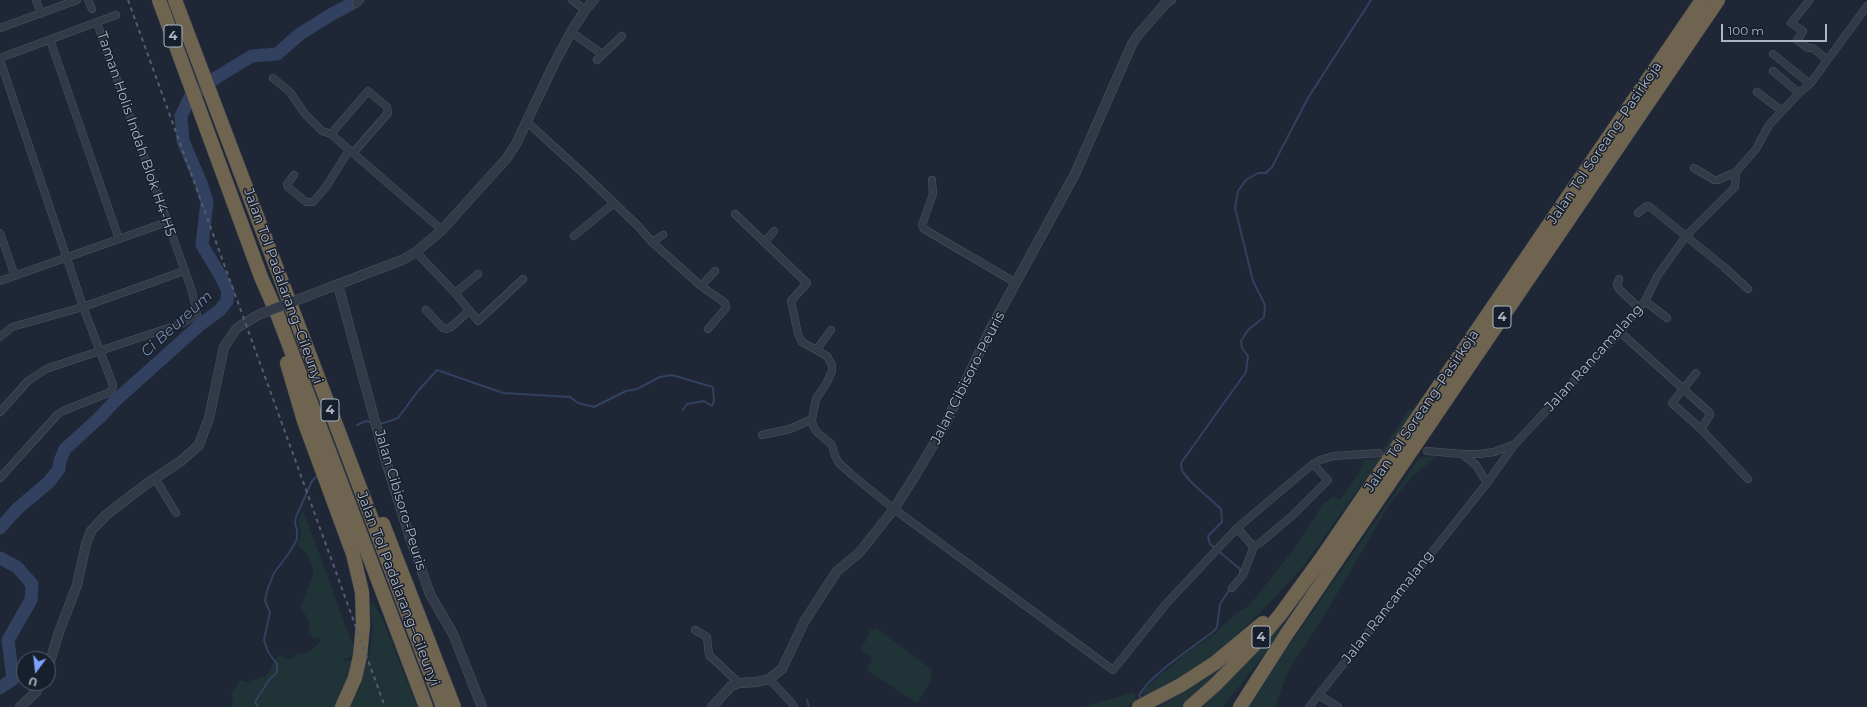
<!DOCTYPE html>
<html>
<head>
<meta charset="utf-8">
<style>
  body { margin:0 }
  #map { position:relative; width:1867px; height:707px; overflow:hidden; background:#1f2737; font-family:Montserrat,sans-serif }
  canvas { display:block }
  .north { position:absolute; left:16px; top:651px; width:40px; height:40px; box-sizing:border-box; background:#181f2c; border:1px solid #535b69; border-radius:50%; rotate:195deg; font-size:11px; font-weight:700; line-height:16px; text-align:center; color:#acb4c5 }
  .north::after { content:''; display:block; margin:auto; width:14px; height:18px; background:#7aa3fc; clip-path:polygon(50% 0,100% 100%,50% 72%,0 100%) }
  .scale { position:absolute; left:1721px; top:24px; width:106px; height:18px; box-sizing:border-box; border:2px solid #acb4c5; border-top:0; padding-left:5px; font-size:12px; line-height:14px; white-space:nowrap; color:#acb4c5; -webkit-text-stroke:3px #181f2c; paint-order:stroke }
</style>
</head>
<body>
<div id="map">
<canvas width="1867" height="707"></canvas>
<div class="north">U</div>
<div class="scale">100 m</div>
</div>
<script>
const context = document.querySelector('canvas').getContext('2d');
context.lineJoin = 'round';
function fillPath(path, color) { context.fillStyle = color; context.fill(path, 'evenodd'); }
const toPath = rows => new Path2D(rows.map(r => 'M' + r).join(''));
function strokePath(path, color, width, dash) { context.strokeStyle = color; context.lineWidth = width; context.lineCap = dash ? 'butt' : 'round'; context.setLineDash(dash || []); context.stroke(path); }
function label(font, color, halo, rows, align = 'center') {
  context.font = font + ' Montserrat,sans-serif'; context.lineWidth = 3; context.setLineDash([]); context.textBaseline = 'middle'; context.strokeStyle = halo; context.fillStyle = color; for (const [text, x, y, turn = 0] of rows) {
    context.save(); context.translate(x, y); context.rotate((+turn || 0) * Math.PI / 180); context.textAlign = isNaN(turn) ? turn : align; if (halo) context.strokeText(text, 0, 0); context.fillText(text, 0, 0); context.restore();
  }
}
fillPath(toPath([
  [1410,408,1414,411,1302,568,1258,615,1222,649,1181,679,1144,700,1143,691,1148,686,1183,656,1217,632,1221,627,1241,610,1249,606,1297,545,1324,502,1327,502,1333,496,1340,500,1359,473,1364,460,1377,459],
  [1437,456,1413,476,1390,503,1320,623,1288,671,1275,707,1249,707,1288,647,1419,458],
  [303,510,356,654,343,659,344,662,356,658,349,680,335,707,232,707,233,698,231,694,240,680,247,682,266,676,279,654,288,659,291,659,296,654,306,653,312,650,321,640,321,638,314,638,310,633,308,620,301,607,314,571,306,553,298,545,301,535,298,521],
  [374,604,382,618,417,707,350,707,360,688,370,652,373,628,370,609,371,605],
  [1283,624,1284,626,1259,661,1223,707,1197,707,1238,670],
  [876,628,932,670,930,683,917,703,867,670,872,659,871,656,863,652,860,648,865,642,870,630],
  [1242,651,1180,707,1159,707,1202,679],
  [1135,692,1135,696,1137,702,1127,707,1083,707]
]), '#203438');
strokePath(toPath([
  [379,424,387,422,398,418,418,391,437,370,503,393,570,397,578,403,594,407,626,391,637,389,660,377,672,375,713,387,714,401,712,406,704,401,687,404,683,410],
  [357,425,366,421,373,423],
  [1240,574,1240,569,1210,544,1208,536,1222,522,1221,509,1191,482,1182,471,1181,463,1246,372,1248,356,1242,348,1241,341,1248,330,1264,317,1265,305,1253,281,1235,208,1238,191,1246,180,1258,173,1266,173,1272,167,1308,98,1371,0],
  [807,700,809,707],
  [1142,700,1139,695,1148,683,1168,665,1214,631,1217,627,1220,604,1230,589],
  [258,707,255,702,269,680,277,672,277,664,268,652,264,640,270,612,265,601,267,591,274,573,289,553,297,539,297,530,295,523,296,517,312,481,318,475]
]), '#31415f', 2);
strokePath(toPath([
  [0,528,17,509,49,482,59,469,60,461,65,449,99,418,116,400,201,324,220,310,227,301,228,291,219,273,202,245,207,202,201,183,183,141,181,116,190,97,217,77,252,56,277,54,300,34,332,14,351,4,353,0],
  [0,558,17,567,32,584,31,600,8,640,13,679,0,688]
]), '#31415f', 13);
const minor = toPath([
  [36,0,41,14],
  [88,0,92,9],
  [572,0,585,10],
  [1809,1,1791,23,1803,31,1797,40,1808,48,1813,48,1827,60],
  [356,4,360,0],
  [0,28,77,0],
  [571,32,602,54],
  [50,40,119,239],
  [1773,54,1810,84],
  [0,58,116,15],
  [0,60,85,312,113,385,112,390,108,393,63,411,57,415,0,478],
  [597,60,622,36],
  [1773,71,1799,93],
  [273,78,290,92,305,114,322,131,331,134,442,230],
  [1757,92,1782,111],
  [526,121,584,174,638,226,652,242,701,286,725,303,726,308,708,329],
  [331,134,368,91,387,107,388,113,353,153],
  [1694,168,1714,180,1718,180,1736,172],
  [294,175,287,184,288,187,306,202,313,202,326,187,349,150],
  [932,180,933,194,922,225,924,229,1016,283],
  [1638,213,1647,206,1650,207,1724,267,1748,289],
  [735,214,807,283,791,301,798,334,802,342,827,356,832,365,832,371,826,384,816,399,812,419,813,426,817,432,832,445,835,456,839,463,851,474,894,509,1113,670,1166,604,1237,528,1308,468,1320,460,1334,456,1379,453],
  [0,233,15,276],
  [574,236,614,203],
  [652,242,663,235],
  [765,242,774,231],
  [416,252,455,293,478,321,523,279],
  [1619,279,1617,285,1619,289,1639,308],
  [0,281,167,222],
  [701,286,715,271],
  [455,293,478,274],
  [1645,301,1667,318],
  [426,310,443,328,446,329,451,327,469,311],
  [1620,332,1709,412,1710,415,1701,429],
  [0,337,12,327,83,307,184,271],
  [817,349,831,330],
  [1696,373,1672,403,1701,429,1748,479],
  [0,412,28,381,46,369,183,323,197,314,192,291,97,23],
  [762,435,790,429,812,419],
  [1427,451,1462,454,1479,454,1494,452,1515,444],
  [1462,454,1476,465,1487,483],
  [155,478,176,513],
  [1237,528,1252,545,1254,546,1260,543,1293,515,1328,480,1313,464],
  [1232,588,1243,575,1254,546],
  [695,630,707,637,709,655,739,683],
  [769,679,791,702,794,707],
  [1319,695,1338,707],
  [1309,707,1487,483,1515,444,1620,332,1645,301,1658,275,1686,236,1735,187,1736,172,1756,149,1769,125,1799,93,1810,84,1867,6]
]);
const tertiary = toPath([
  [338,285,385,458,409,535,430,594,453,634,482,707],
  [310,295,402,260,416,252,442,230,506,159,516,144,553,66,571,32,585,10,594,0],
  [48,668,59,632,77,585,86,544,91,531,106,515,145,485,181,461,199,445,209,418,224,347,237,328,258,315],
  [20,707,36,692,41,683],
  [712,707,731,686,739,683,757,682,769,679,782,669,804,622,837,571,859,553,894,509,916,474,945,425,990,330,1075,174,1132,44,1138,35,1166,3,1171,0]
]);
const motorway = toPath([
  [159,0,261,277,278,316,426,707],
  [175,0,443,707],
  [287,363,304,421,353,554,362,592,363,625,360,656,355,678,342,707],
  [383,524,454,707],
  [1139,707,1181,685,1215,663,1263,623],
  [1190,707,1215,685,1258,641,1280,615,1321,559,1702,0],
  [1240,707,1286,635,1718,0]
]);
strokePath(minor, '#4d5463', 8);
strokePath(tertiary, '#4d5463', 10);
strokePath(motorway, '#3a414f', 15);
strokePath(minor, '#323947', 7);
strokePath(tertiary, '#323947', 9);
strokePath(motorway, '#6e644f', 14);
strokePath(toPath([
  [128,0,385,707]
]), '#545d6f', 2, [4, 4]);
const tertiaryBridge = toPath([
  [258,315,310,295]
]);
strokePath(tertiaryBridge, '#4d5463', 10, []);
strokePath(tertiaryBridge, '#323947', 9);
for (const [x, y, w] of [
  [173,36,18],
  [1502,317,18],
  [330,410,18],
  [1261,637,18]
]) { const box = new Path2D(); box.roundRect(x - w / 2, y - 11, w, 22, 3); context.fillStyle = '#181f2c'; context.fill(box); strokePath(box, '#acb4c5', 1); }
label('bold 13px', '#acb4c5', null, [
  ["4",173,36],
  ["4",1502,317],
  ["4",330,410],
  ["4",1261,637]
]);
label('14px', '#acb4c5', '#181f2c', [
  ["Taman Holis Indah Blok H4-H5",136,134,71],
  ["Jalan Tol Soreang–Pasirkoja",1605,143,-56],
  ["Jalan Tol Padalarang–Cileunyi",283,286,70],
  ["Jalan Rancamalang",1594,358,-48],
  ["Jalan Cibisoro-Peuris",968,378,-63],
  ["Jalan Tol Soreang–Pasirkoja",1422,411,-56],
  ["Jalan Cibisoro-Peuris",400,500,73],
  ["Jalan Tol Padalarang–Cileunyi",398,589,69],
  ["Jalan Rancamalang",1388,607,-52]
]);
label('italic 15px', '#7388af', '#181f2c', [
  ["Ci Beureum",177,324,-42]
]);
</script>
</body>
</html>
